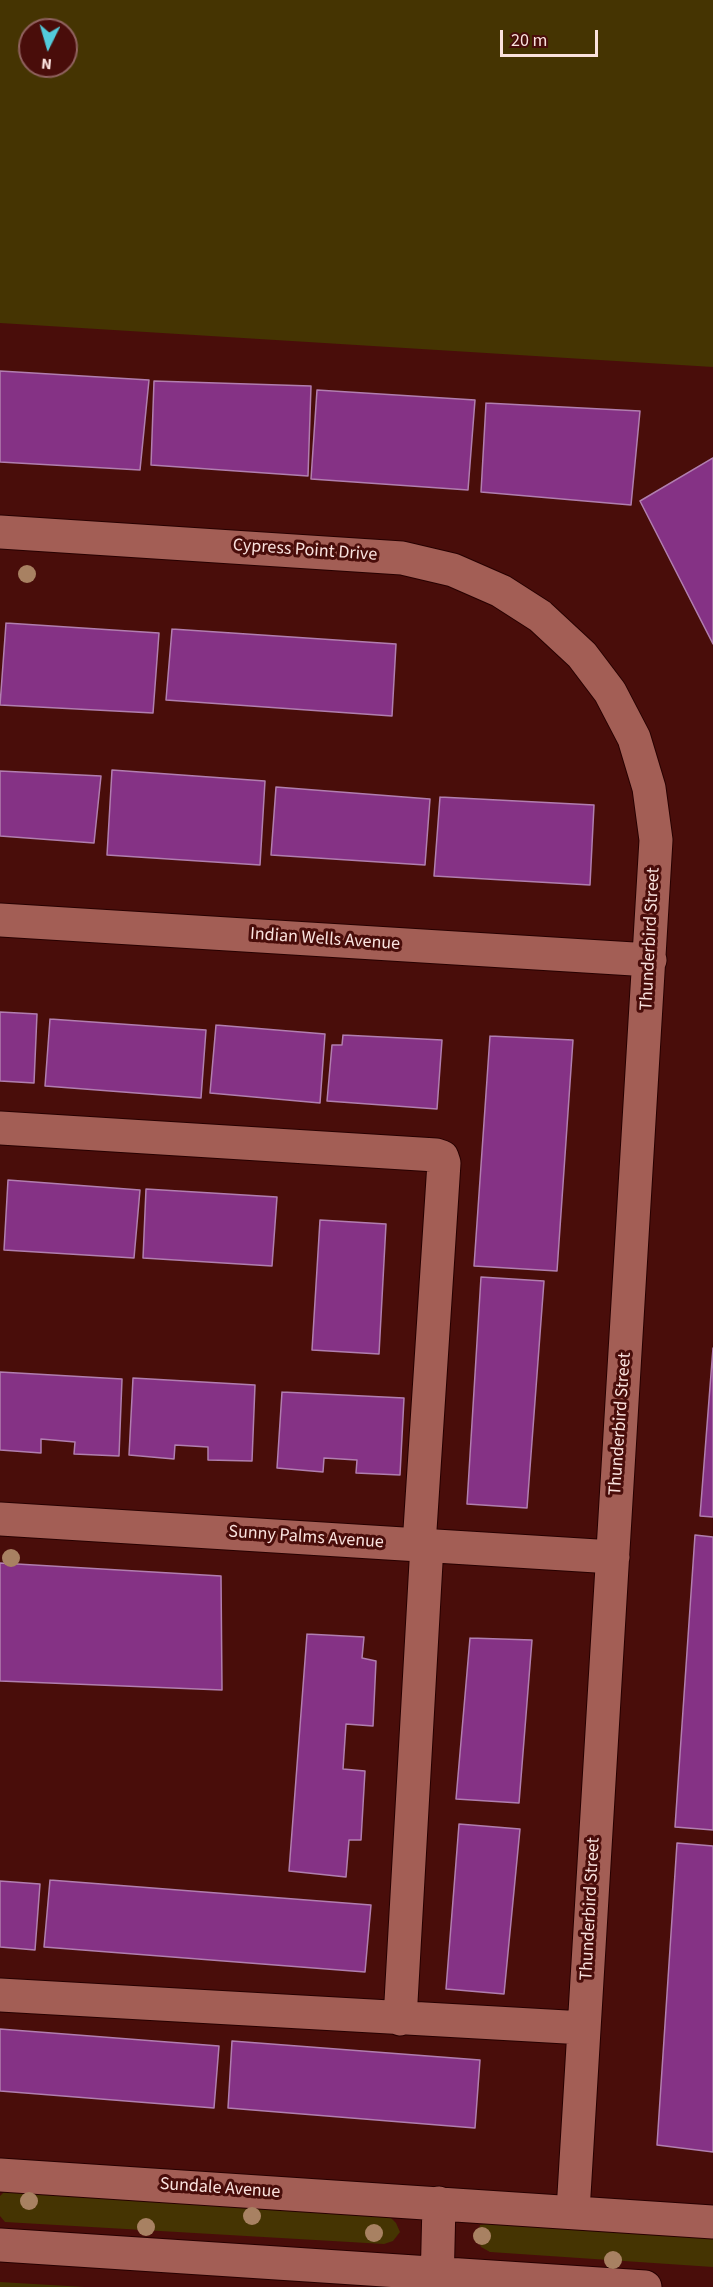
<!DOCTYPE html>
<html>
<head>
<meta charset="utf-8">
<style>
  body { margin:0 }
  #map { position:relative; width:713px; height:2287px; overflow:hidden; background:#490d0a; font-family:"Source Sans 3",sans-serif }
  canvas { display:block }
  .north { position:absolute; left:18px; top:18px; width:60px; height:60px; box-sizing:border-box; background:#490d0a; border:2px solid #90625f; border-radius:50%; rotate:185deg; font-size:16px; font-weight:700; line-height:24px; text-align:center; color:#fae2de }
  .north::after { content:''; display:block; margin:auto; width:21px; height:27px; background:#53cbdb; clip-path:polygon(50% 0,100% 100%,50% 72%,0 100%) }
  .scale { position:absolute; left:500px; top:30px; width:98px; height:27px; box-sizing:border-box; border:3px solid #fae2de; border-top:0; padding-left:8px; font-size:18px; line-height:21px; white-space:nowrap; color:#fae2de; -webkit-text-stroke:4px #490d0a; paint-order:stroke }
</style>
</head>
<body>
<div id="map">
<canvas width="713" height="2287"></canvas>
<div class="north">N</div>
<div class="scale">20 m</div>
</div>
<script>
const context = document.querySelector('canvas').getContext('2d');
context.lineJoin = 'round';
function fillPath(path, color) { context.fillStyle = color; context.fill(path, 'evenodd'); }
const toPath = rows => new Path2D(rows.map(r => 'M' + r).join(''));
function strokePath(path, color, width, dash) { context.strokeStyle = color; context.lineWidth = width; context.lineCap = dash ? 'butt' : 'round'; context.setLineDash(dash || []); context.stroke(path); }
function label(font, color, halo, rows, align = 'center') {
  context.font = font + ' "Source Sans 3",sans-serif'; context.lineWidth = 6; context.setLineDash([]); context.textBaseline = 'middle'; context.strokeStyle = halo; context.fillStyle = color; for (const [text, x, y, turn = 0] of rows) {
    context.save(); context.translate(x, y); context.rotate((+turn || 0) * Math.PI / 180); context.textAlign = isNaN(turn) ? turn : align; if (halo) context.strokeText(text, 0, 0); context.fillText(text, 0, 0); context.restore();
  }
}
fillPath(toPath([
  [0,0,713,0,713,367,0,323],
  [30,30,66,30,66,66,30,66],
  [5,2191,388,2215,396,2223,400,2232,393,2241,384,2244,5,2222,0,2216,0,2196],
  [499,2222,713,2237,713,2267,490,2252,481,2247,477,2237,480,2225],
  [0,2282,85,2287,0,2287]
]), '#453402');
const building = toPath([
  [0,371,149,380,140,470,0,462,0,371],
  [154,381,311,386,308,476,151,465,154,381],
  [317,390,475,400,468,490,311,479,317,390],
  [486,403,640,411,631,505,481,492,486,403],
  [713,458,713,644,640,501,713,458],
  [6,623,159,633,153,713,0,705,6,623],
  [172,629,396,644,392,716,166,700,172,629],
  [112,770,265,781,260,865,107,855,112,770],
  [0,771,101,776,94,843,0,836,0,771],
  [276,787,430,799,425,865,271,855,276,787],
  [440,797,594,805,590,885,434,876,440,797],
  [0,1012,37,1014,34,1083,0,1081,0,1012],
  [50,1019,206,1030,201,1098,45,1086,50,1019],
  [216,1025,325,1034,320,1103,210,1093,216,1025],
  [343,1035,442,1040,437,1109,327,1101,332,1045,342,1045,343,1035],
  [490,1036,573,1040,557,1271,474,1266,490,1036],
  [8,1180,140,1190,134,1258,4,1250,8,1180],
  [146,1189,277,1197,272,1266,143,1258,146,1189],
  [320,1220,386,1224,379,1354,312,1350,320,1220],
  [481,1277,544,1281,527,1508,467,1504,481,1277],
  [713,1348,713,1517,700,1516,713,1348],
  [0,1372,122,1379,119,1456,74,1454,75,1442,41,1439,41,1453,0,1450,0,1372],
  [133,1378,255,1385,252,1461,208,1460,208,1447,175,1445,174,1459,129,1455,133,1378],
  [282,1392,404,1398,400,1475,356,1473,357,1460,324,1458,323,1472,277,1468,282,1392],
  [695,1535,713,1537,713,1830,675,1827,695,1535],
  [0,1563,221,1576,222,1690,0,1681,0,1563],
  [307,1634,364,1637,362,1658,376,1661,373,1726,346,1724,343,1769,365,1771,361,1840,349,1840,346,1877,289,1871,307,1634],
  [470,1638,532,1640,519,1803,456,1799,470,1638],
  [459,1824,520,1829,504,1994,446,1989,459,1824],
  [677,1843,713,1846,713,2152,657,2145,677,1843],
  [50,1880,371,1905,365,1972,44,1947,50,1880],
  [0,1881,40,1884,35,1950,0,1947,0,1881],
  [0,2029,219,2046,214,2108,0,2091,0,2029],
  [232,2041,480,2060,475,2128,228,2108,232,2041]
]);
fillPath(building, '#853285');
strokePath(building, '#b17eaf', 1.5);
const minor = toPath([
  [0,532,402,558,453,570,501,591,540,616,582,655,610,692,634,738,649,788,656,840,573,2211],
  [0,920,650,960],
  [0,1128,436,1155,442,1157,444,1163,419,1545],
  [0,1519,613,1557],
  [0,1995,584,2028],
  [400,2019,427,1545],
  [0,2175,713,2222],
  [0,2245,645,2287],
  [437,2287,439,2203]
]);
strokePath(minor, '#270000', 35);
strokePath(minor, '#a35e55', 33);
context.fillStyle = '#a88162';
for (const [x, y] of [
  [27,574],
  [11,1558],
  [29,2201],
  [252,2216],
  [146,2227],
  [374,2233],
  [482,2236],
  [613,2260]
]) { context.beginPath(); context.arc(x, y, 9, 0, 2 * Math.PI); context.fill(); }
label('18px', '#fae2de', '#490d0a', [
  ["Cypress Point Drive",305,551,4],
  ["Thunderbird Street",651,939,-87],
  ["Indian Wells Avenue",325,940,4],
  ["Thunderbird Street",621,1424,-86],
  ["Sunny Palms Avenue",306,1538,4],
  ["Thunderbird Street",591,1909,-87],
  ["Sundale Avenue",220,2189,4]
]);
</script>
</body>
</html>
